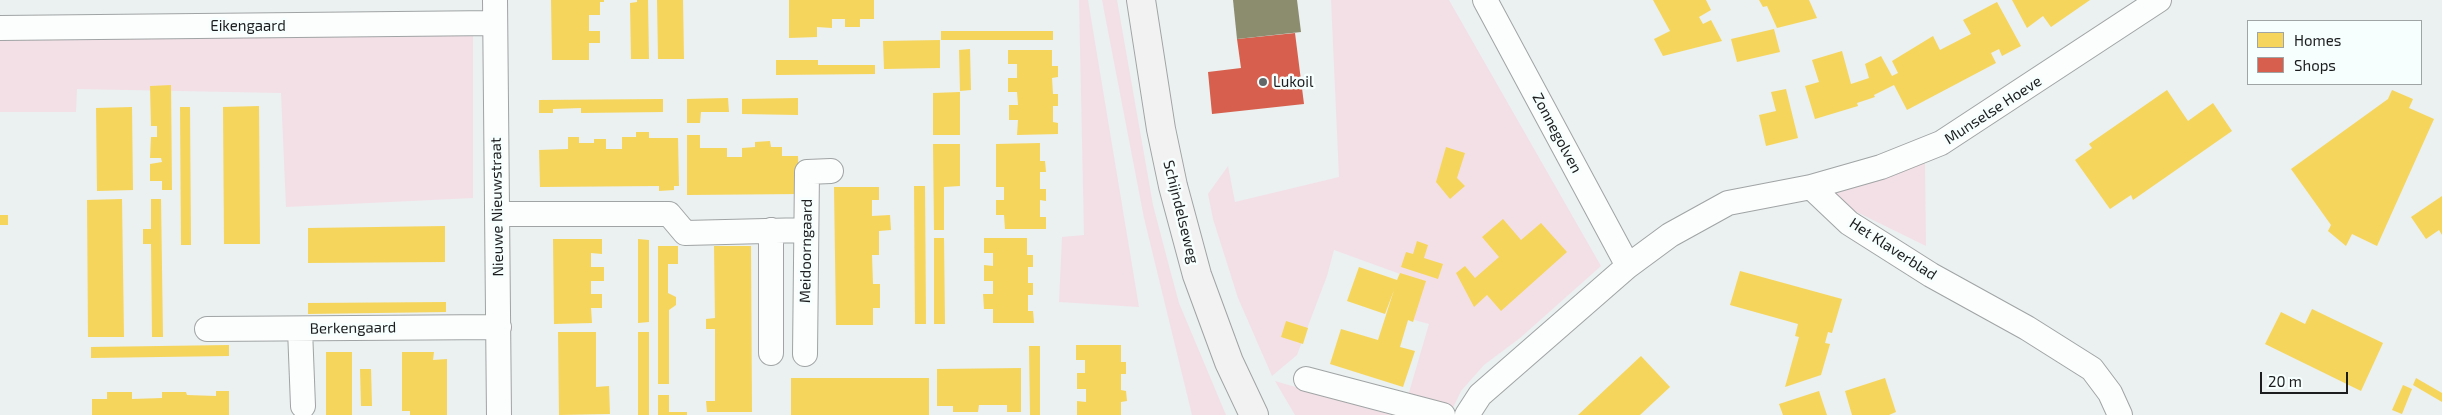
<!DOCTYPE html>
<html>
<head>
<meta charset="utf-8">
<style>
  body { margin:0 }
  #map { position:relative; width:2442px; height:415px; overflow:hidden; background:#ebf0f0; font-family:"Exo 2",sans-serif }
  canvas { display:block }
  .legend { position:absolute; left:2247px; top:20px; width:175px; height:65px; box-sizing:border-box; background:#f7fefe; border:1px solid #9fa4a4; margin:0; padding:6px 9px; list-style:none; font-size:15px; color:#1b1d1e }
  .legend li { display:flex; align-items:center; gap:10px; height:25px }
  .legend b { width:25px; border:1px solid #9fa4a4 }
  .scale { position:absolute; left:2260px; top:372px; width:88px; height:22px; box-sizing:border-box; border:2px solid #1b1d1e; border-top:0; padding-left:6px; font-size:15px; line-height:18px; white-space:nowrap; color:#1b1d1e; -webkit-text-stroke:4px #f7fefe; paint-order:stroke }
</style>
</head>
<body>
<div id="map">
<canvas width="2442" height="415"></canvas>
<ul class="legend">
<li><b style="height:14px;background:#f6d55c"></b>Homes</li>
<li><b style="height:14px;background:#d6604d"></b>Shops</li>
</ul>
<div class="scale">20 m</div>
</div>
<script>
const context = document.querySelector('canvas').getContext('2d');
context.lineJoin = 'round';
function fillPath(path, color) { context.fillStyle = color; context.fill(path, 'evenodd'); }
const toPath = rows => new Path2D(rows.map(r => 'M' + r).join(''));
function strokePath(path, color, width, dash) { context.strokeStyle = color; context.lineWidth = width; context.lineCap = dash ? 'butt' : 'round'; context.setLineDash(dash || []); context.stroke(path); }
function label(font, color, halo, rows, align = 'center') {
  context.font = font + ' "Exo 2",sans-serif'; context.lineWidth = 5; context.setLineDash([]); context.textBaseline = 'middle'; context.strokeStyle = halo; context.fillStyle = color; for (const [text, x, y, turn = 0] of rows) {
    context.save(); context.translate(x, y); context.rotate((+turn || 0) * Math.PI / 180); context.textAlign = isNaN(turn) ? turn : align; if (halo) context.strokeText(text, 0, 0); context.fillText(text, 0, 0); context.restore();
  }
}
fillPath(toPath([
  [1079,0,1088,0,1139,307,1059,302,1062,237,1084,235],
  [1102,0,1117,0,1153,205,1169,266,1179,303,1226,415,1192,415,1144,218],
  [1331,0,1449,0,1601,266,1520,338,1484,365,1461,391,1453,408,1408,396,1429,324,1411,319,1403,275,1334,250,1327,276,1297,355,1272,376,1238,298,1213,219,1208,194,1228,166,1235,202,1339,177],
  [473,29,473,198,286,207,281,93,77,89,76,112,0,112,0,36],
  [1925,162,1926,246,1826,197],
  [1275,381,1391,415,1295,415]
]), '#f3e0e7');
fillPath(toPath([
  [551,0,604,0,604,2,600,2,600,15,589,15,589,31,600,31,600,43,589,43,589,60,552,60],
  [637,0,648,0,649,59,631,59,630,3,637,2],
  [657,0,683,0,684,59,658,59],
  [789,0,874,0,874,19,860,19,860,27,845,27,845,19,832,19,832,28,817,27,817,37,789,38],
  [1653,0,1706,0,1711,10,1699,17,1703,24,1711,20,1722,41,1663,56,1654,39,1670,31],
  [1759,0,1809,0,1817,18,1777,28,1767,6,1763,7],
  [2012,0,2090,0,2051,27,2043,16,2027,28],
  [1997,2,2021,46,2002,56,1999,49,1991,53,1996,63,1907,110,1894,85,1874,95,1875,97,1857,103,1858,106,1815,119,1805,86,1819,82,1812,60,1842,51,1851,84,1869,78,1865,64,1881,56,1892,76,1898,73,1892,61,1933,36,1940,50,1971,34,1963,20],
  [1774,29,1780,52,1737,62,1731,39],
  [941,31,1053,31,1053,40,941,40],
  [940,40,940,68,884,69,883,41],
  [970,49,971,90,960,91,959,50],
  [1008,50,1052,50,1052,66,1058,66,1058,77,1052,78,1053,94,1058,94,1058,106,1053,106,1053,122,1058,123,1058,134,1017,135,1018,120,1009,120,1009,105,1018,105,1017,92,1008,92,1008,78,1017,78,1017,64,1008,64],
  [776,60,818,60,818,65,875,65,875,74,776,75],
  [171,85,172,190,162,190,162,181,150,181,150,164,162,162,161,158,150,158,151,137,157,137,157,126,151,126,150,86],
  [1786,89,1798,138,1766,146,1759,115,1776,111,1771,92],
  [2167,90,2188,121,2213,103,2232,131,2133,200,2131,195,2110,209,2075,160,2092,148,2089,144],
  [2392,90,2413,99,2409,108,2434,119,2377,246,2352,234,2346,246,2328,231,2331,225,2291,169,2388,99],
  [960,92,960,135,933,135,933,93],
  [728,98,729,112,701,112,700,123,687,123,687,99],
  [798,98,798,115,742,114,742,99],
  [663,99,663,112,581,113,581,108,553,109,553,113,539,113,539,100],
  [259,106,260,244,224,244,223,107],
  [132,107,133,190,97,191,96,108],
  [180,107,190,107,191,245,181,245],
  [636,132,649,132,649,138,678,138,679,186,674,186,674,190,659,191,659,186,540,187,539,150,568,149,568,137,579,137,579,143,594,143,594,139,606,139,606,149,622,149,622,137,636,137],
  [687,135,700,135,700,148,727,148,727,157,742,157,742,148,755,147,755,142,770,141,771,147,782,147,782,156,798,156,799,194,687,195],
  [1040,143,1040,161,1045,161,1046,172,1040,172,1040,189,1046,189,1046,201,1040,200,1040,217,1046,217,1046,229,1005,229,1004,215,996,215,996,200,1004,200,1004,187,996,187,996,144],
  [933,144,960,144,960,186,944,187,944,230,934,230],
  [1446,147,1465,153,1457,178,1465,186,1450,199,1436,182],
  [914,186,925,186,926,324,915,324],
  [834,187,879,187,879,200,872,200,872,216,890,215,891,230,879,231,879,255,872,255,873,284,880,284,880,308,873,308,873,325,836,325],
  [2442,196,2442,235,2439,230,2426,239,2411,217],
  [122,199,124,337,88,337,87,200],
  [151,199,161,199,163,337,152,337,151,244,143,244,143,229,151,229],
  [0,215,8,215,8,225,0,225],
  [1503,219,1521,240,1541,223,1567,252,1501,311,1487,295,1474,307,1456,273,1465,266,1475,278,1499,257,1482,237],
  [445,226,445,262,308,263,308,228],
  [934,238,944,238,945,324,934,324],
  [984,238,1027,238,1027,255,1033,255,1033,267,1028,267,1028,283,1033,283,1033,295,1028,295,1028,311,1033,311,1034,323,993,323,993,309,984,309,983,294,993,294,993,281,984,281,984,265,993,266,993,253,984,253],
  [553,239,602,239,602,254,591,253,591,267,604,267,604,281,591,281,591,294,602,294,602,308,591,308,592,323,554,324],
  [638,239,649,240,649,322,638,323],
  [1417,241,1428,245,1424,258,1443,264,1438,279,1401,267,1406,252,1413,254],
  [658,246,678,246,678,264,668,264,668,293,676,297,676,305,669,310,669,384,658,384],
  [714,246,751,246,752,412,707,412,706,401,715,401,715,329,706,329,706,319,715,318],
  [1359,267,1397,280,1400,273,1426,281,1413,322,1408,320,1400,347,1415,351,1403,387,1330,364,1341,329,1378,340,1394,290,1385,314,1347,301],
  [1740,271,1842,299,1832,333,1828,332,1825,343,1830,344,1821,375,1785,387,1799,337,1795,336,1798,324,1730,305],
  [446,302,446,312,308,314,308,303],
  [2312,309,2383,343,2361,391,2265,344,2281,312,2305,324],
  [1286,321,1308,328,1303,344,1281,337],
  [558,332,596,332,596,387,609,386,610,414,559,415],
  [638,332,649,332,649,415,638,415],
  [229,345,229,356,91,358,91,347],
  [1076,345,1121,345,1121,362,1126,362,1126,374,1121,374,1121,390,1126,391,1127,401,1121,402,1121,415,1077,415,1077,401,1086,402,1086,389,1077,389,1077,373,1085,373,1085,360,1076,360],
  [1029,346,1040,346,1040,415,1030,415],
  [326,352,352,352,352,415,326,415],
  [402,352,434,352,433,360,447,359,447,415,410,415,410,411,402,411],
  [1641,356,1670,387,1640,415,1578,415],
  [1021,368,1021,412,1007,412,1007,405,979,405,978,412,953,412,953,406,937,406,937,369],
  [360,369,371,369,372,406,361,406],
  [791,378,929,378,929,415,791,415],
  [1885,378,1896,412,1889,415,1852,415,1845,391],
  [2416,378,2442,393,2442,402,2413,385],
  [2403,385,2412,389,2402,414,2392,410],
  [216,391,229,391,229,415,92,415,92,399,107,399,107,392,132,392,132,399,162,398,162,392,186,392,187,395,216,396],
  [1819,391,1827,415,1783,415,1779,404],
  [658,395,669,395,669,412,687,412,687,415,658,415]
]), '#f6d55c');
fillPath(toPath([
  [1295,33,1304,104,1212,114,1208,72,1241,68,1237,39]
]), '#d6604d');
fillPath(toPath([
  [1233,0,1297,0,1301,32,1237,39]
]), '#8c8c6e');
const street = toPath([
  [495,0,499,415],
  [1485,0,1628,266],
  [0,28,495,23],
  [1811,187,1849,223,1931,275,2027,328,2092,369,2110,393,2120,415],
  [498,214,669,214,685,233,806,230],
  [207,329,499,327],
  [300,329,303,406],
  [771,353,771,230],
  [805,354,807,172,831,171],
  [1306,379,1443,415],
  [1467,415,1480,395,1628,266,1670,235,1728,203,1811,187,1881,167,1941,143,2159,0]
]);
const secondary = toPath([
  [1141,0,1161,129,1173,186,1197,275,1229,362,1254,415]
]);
strokePath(street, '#a0a4a4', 26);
strokePath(secondary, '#a0a4a4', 30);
strokePath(street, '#fcfdfd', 24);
strokePath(secondary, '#f3f2f3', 28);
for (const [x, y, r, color] of [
  [1263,82,5,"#646768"]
]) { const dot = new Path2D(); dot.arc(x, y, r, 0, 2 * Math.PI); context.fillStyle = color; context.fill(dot); strokePath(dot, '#f7fefe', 2); }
label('15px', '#1b1d1e', '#f7fefe', [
  ["Eikengaard",248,26],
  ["Munselse Hoeve",1993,110,-33],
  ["Zonnegolven",1557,133,62],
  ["Nieuwe Nieuwstraat",497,207,-91],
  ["Schijndelseweg",1181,212,76],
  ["Het Klaverblad",1893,249,33],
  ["Meidoorngaard",806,251,-89],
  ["Berkengaard",353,328,-1]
]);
label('15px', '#1b1d1e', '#f7fefe', [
  ["Lukoil",1273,82]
], 'left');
</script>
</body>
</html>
